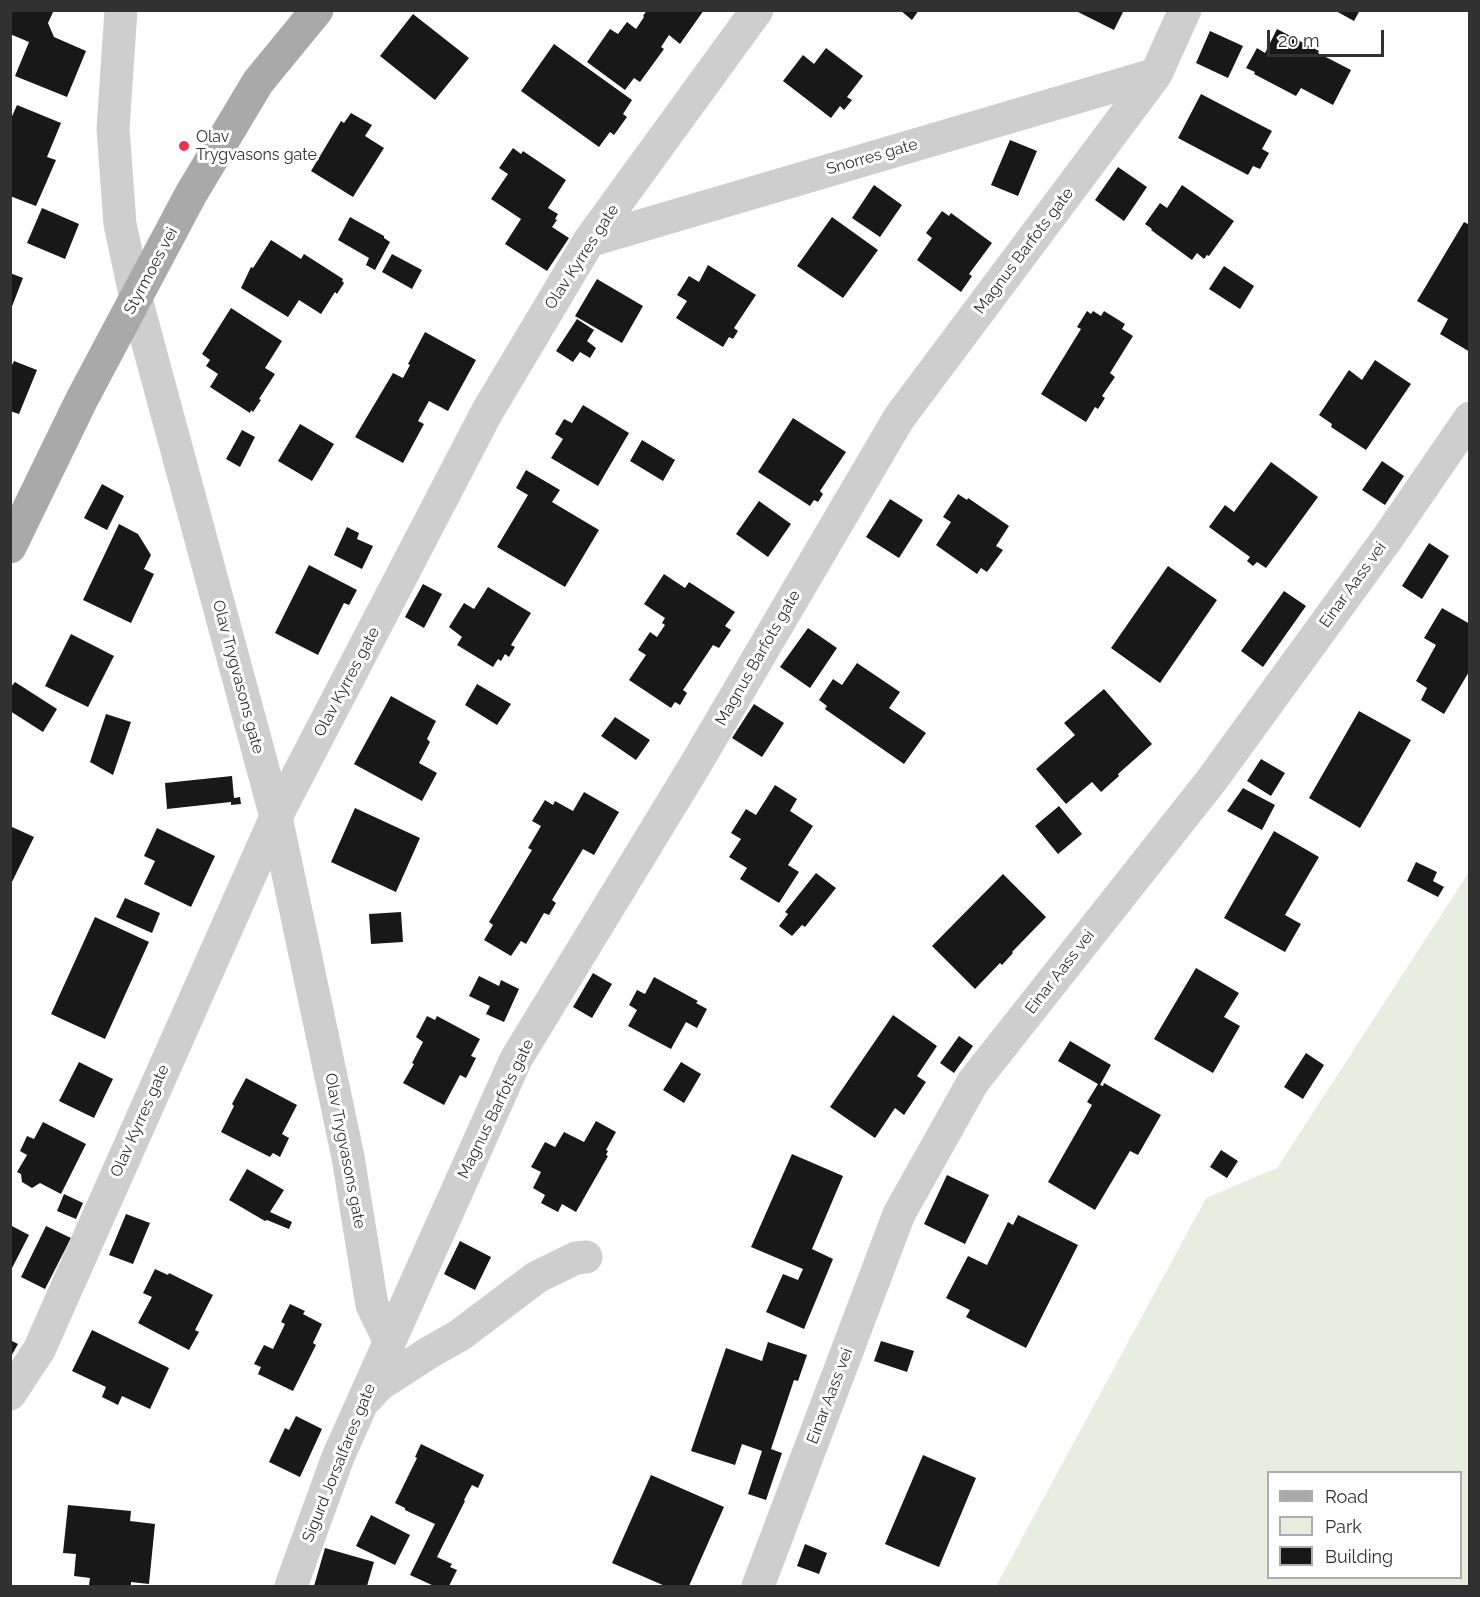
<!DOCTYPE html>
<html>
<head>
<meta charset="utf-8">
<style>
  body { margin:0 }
  #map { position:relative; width:1480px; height:1597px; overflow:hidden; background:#fff; font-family:Raleway,sans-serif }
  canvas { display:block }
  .frame { position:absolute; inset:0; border:12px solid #313131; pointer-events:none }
  .legend { position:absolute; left:1267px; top:1471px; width:195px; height:108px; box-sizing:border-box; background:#fff; border:2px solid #adadad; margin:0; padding:8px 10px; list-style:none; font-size:18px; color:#313131 }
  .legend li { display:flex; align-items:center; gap:12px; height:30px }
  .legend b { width:30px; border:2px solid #adadad }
  .scale { position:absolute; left:1267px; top:30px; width:117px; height:27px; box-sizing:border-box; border:3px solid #313131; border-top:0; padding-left:8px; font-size:18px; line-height:21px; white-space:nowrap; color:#313131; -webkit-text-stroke:4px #fff; paint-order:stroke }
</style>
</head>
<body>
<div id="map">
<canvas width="1480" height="1597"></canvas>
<div class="frame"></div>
<ul class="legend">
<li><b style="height:8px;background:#a9a9a9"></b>Road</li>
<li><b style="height:16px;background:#e8eedf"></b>Park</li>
<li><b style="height:16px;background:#181818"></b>Building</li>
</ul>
<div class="scale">20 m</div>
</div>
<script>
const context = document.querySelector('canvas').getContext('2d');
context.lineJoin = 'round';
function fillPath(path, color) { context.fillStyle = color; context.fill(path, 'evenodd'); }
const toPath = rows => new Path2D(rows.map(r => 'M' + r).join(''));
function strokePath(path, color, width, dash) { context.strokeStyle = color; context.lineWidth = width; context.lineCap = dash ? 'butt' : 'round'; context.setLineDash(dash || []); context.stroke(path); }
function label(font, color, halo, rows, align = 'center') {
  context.font = font + ' Raleway,sans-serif'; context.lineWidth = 6; context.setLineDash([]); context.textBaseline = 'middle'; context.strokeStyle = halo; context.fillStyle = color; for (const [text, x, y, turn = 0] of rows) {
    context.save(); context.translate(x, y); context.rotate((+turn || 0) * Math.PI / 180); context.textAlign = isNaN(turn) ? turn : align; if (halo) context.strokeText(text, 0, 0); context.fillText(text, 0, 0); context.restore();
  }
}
fillPath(toPath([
  [1469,872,1469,1586,996,1586,1206,1198,1277,1168],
  [1268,1472,1460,1472,1460,1578,1268,1578]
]), '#e8eedf');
fillPath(toPath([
  [10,10,54,10,48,23,54,37,86,51,67,97,15,76,29,42,10,34],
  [647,10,704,10,680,44,669,35,661,47,664,49,640,82,634,78,625,90,587,62,610,29,618,34,627,22,636,29,644,17,643,16],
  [900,10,919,10,912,20],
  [1074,10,1124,10,1114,30],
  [1334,10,1360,10,1354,21],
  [413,14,469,58,435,100,380,56],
  [1277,29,1319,51,1318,53,1351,70,1333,105,1301,88,1296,96,1254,74,1255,72,1246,68,1257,48,1265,53],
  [1210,31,1243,46,1228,78,1196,63],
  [554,44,632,100,623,114,627,117,614,135,610,132,599,147,521,91],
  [826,48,863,76,847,97,852,100,844,110,840,106,831,118,783,81,803,55,814,64],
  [1201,94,1272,131,1262,149,1269,153,1260,169,1253,166,1248,175,1178,138],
  [17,105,61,123,47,157,56,160,36,206,10,196,10,121],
  [351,113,372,125,365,136,384,148,353,197,311,171,341,121,344,123],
  [1010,140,1037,151,1018,196,991,185],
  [513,148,521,154,523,151,566,180,548,208,558,214,555,219,557,220,552,227,569,238,547,271,505,244,521,219,491,199,508,174,499,168],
  [1118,167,1147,187,1124,221,1095,200],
  [874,185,902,205,880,237,852,218],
  [1182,185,1234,221,1209,256,1207,255,1204,259,1197,253,1192,260,1151,230,1152,229,1145,224,1160,203,1167,208],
  [42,208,79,224,65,259,27,243],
  [942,211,949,216,951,213,992,243,969,274,972,276,961,292,917,260,932,238,926,233],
  [350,217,384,236,384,238,390,242,375,270,366,265,369,258,338,240],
  [832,217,878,250,843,298,797,266],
  [1464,222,1470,225,1470,352,1440,334,1448,319,1417,301],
  [271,240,301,259,304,254,343,279,342,281,344,283,337,294,335,292,321,314,299,300,288,317,241,288,251,267,253,268],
  [392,254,422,270,412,289,382,272],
  [708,265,756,295,734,328,738,331,733,339,729,337,723,347,676,318,687,301,677,295,689,276,699,282],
  [1224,266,1254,286,1240,309,1209,289],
  [10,273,23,278,11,309,10,309],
  [597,279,643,306,622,343,575,316],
  [231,308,282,341,265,368,275,374,259,399,261,400,253,412,251,410,250,413,210,387,218,374,206,366,210,360,202,354],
  [1087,311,1091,314,1093,311,1101,316,1104,311,1125,324,1122,329,1133,336,1110,373,1115,377,1102,396,1105,398,1098,409,1095,407,1086,422,1041,394,1081,329,1077,327],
  [577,319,594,330,587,341,596,348,590,358,580,352,573,362,556,351],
  [425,332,476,360,448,411,429,401,418,421,424,424,403,463,355,437,393,373,403,378,410,365,408,364],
  [1375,360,1411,384,1366,450,1331,427,1332,424,1319,415,1349,370,1362,380],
  [14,361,37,370,19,414,10,411,10,369],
  [583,405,629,433,598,486,551,458,563,439,555,434,564,419,572,423],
  [793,418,846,452,820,491,823,494,818,502,814,500,810,506,758,472],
  [300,424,334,444,312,481,278,461],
  [242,430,255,437,240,467,226,459],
  [642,440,675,460,663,481,630,461],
  [1382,461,1404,476,1385,505,1362,490],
  [1271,462,1318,497,1266,568,1257,562,1253,566,1247,561,1250,557,1209,527,1225,505,1234,512],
  [526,470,560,490,552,502,599,530,565,587,497,547,528,495,516,488],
  [102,484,124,496,107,530,84,518],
  [958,494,967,500,968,498,1009,526,996,546,1003,550,987,572,981,568,977,574,936,545,951,522,943,517],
  [890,499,923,520,899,558,866,537],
  [759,501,791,524,768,557,736,534],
  [119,524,138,534,151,555,144,569,154,574,131,623,83,600],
  [347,527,359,533,357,539,373,546,362,569,334,555],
  [1429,543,1449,556,1422,599,1402,586],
  [309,565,357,590,349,605,344,603,318,655,275,633],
  [1168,566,1217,600,1160,683,1111,648],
  [664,574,685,588,689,582,735,612,725,626,731,630,719,648,713,645,683,690,687,693,680,705,675,702,671,708,629,680,646,655,638,650,650,632,657,637,665,625,662,623,665,618,644,604],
  [423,584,442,594,424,628,405,617],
  [488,587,531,613,511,645,515,647,509,657,505,654,501,661,498,659,493,667,457,645,462,637,449,627,464,603,474,609],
  [1284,591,1306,606,1263,667,1241,651],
  [1442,608,1470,624,1470,670,1444,714,1421,700,1427,688,1416,681,1436,645,1424,638],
  [808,628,837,648,810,688,780,667],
  [71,634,114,656,88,707,45,686],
  [857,663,900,692,889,708,926,733,904,764,825,709,827,706,819,700,833,679,842,685],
  [15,682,57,709,43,732,10,711,10,688],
  [477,684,511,704,497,725,465,705],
  [1104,689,1152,744,1118,774,1119,776,1101,792,1092,782,1066,804,1036,769,1075,735,1064,723],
  [391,696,436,721,427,739,430,742,419,763,437,773,422,801,354,764],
  [754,704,784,723,762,757,732,738],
  [1359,711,1411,740,1360,828,1309,798],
  [106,714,131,722,113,775,90,762],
  [615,717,650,740,636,760,601,736],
  [1261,759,1285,773,1271,796,1247,781],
  [232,776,234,798,240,797,241,804,231,805,231,802,167,809,165,783],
  [775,785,797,799,790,811,813,826,788,865,799,872,779,903,740,879,747,868,729,857,741,839,731,833,746,809,756,815],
  [1243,788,1275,805,1262,830,1227,811],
  [584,792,619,812,594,855,583,849,552,900,556,903,549,915,544,913,526,944,521,941,511,956,484,940,493,925,489,922,532,850,528,848,541,826,532,821,545,800,553,805,555,801,573,811],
  [1059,806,1082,834,1058,854,1035,826],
  [355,808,420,838,396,892,331,862],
  [10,826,34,837,10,886],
  [157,828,215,856,191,907,144,884,155,861,144,856],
  [1274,831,1319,857,1285,915,1301,924,1285,952,1224,918],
  [1416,862,1437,872,1433,881,1444,887,1438,897,1407,881],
  [816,873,836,888,805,927,802,925,792,936,779,926,788,914,785,912],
  [1003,874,1046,917,1012,952,1013,953,1002,965,1000,963,975,989,932,946],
  [125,898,160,913,152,933,116,917],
  [401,912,403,942,371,944,369,914],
  [95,917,149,942,105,1039,51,1014],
  [1196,968,1239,993,1224,1017,1240,1026,1213,1073,1154,1039],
  [593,973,612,984,592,1018,573,1007],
  [479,976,499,986,501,980,519,989,504,1022,486,1014,490,1006,469,996],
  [654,977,698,1001,696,1003,707,1009,697,1028,686,1022,671,1049,628,1026,637,1010,629,1005,637,990,645,994],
  [893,1015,937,1046,917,1076,926,1082,904,1115,895,1108,875,1138,830,1107],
  [427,1016,435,1020,437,1016,480,1039,471,1056,476,1058,466,1078,460,1075,444,1105,403,1083,414,1064,412,1063,423,1042,416,1037],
  [959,1036,973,1046,954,1073,940,1063],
  [1070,1041,1111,1065,1100,1085,1103,1086,1104,1083,1161,1115,1138,1155,1130,1151,1095,1210,1048,1182,1092,1105,1087,1102,1098,1084,1058,1061],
  [1306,1053,1324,1065,1303,1099,1284,1087],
  [79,1062,113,1079,94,1118,59,1101],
  [681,1062,701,1074,684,1103,663,1090],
  [246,1078,297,1105,282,1134,289,1138,280,1157,273,1153,270,1157,221,1132,234,1106,232,1104],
  [596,1121,616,1132,606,1150,608,1151,606,1155,608,1156,576,1212,562,1204,558,1212,541,1203,545,1195,533,1188,541,1172,531,1167,545,1142,555,1147,564,1132,584,1142],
  [43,1122,86,1144,61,1194,40,1183,32,1188,22,1182,21,1174,17,1172,27,1155,20,1151,27,1136,34,1139],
  [1221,1150,1238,1161,1227,1178,1210,1167],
  [792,1154,843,1176,812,1249,833,1259,804,1329,766,1312,783,1274,798,1280,803,1269,751,1247],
  [247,1169,284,1190,270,1212,292,1222,289,1229,267,1220,265,1221,229,1200],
  [947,1175,989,1195,965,1244,924,1224],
  [64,1194,83,1203,76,1219,57,1211],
  [126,1214,150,1223,133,1264,109,1255],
  [1018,1215,1078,1245,1026,1348,966,1317,970,1310,946,1298,968,1256,987,1265,1008,1222,1013,1225],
  [10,1225,29,1235,10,1272],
  [46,1226,71,1238,45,1289,21,1277],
  [460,1241,491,1257,475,1290,444,1274],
  [155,1269,168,1275,169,1273,213,1295,195,1330,199,1332,189,1350,138,1323,152,1297,143,1293],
  [290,1304,305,1311,303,1314,322,1324,313,1343,316,1345,293,1391,258,1374,261,1367,254,1364,264,1345,273,1349,285,1324,281,1322],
  [92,1330,169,1368,150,1409,122,1396,118,1405,102,1397,106,1387,72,1371],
  [10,1340,18,1344,10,1358],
  [881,1341,914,1351,907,1372,874,1361],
  [768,1342,807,1355,798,1381,794,1380,771,1449,782,1453,766,1500,748,1494,762,1451,742,1444,735,1465,691,1451,726,1348,762,1361],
  [296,1416,322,1429,300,1477,269,1462,285,1428,289,1430],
  [421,1444,484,1475,478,1488,472,1485,464,1500,465,1501,437,1557,452,1564,450,1567,457,1570,449,1586,434,1586,410,1575,435,1524,405,1510,405,1508,395,1503,417,1458,415,1457],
  [923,1455,976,1478,939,1567,885,1544],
  [651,1475,724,1507,689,1586,665,1586,612,1563],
  [68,1505,131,1511,130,1521,155,1524,149,1584,131,1582,131,1586,89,1585,90,1578,74,1576,76,1554,63,1553],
  [371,1515,410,1535,395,1565,356,1546],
  [805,1544,827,1553,819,1574,797,1566],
  [325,1548,374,1562,367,1586,314,1586]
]), '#181818');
strokePath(toPath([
  [121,10,113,129,120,224,136,299,276,817,348,1157,372,1305,389,1340],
  [589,241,1156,74],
  [10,1394,39,1350,276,817,487,412,589,241,757,10],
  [367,1398,379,1385,430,1352,460,1335,537,1277,576,1258,586,1257],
  [291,1586,338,1457,516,1059,694,767,899,418,1156,74,1185,10],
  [758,1586,899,1214,973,1082,1211,781,1389,536,1470,418]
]), '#cecece', 33);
strokePath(toPath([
  [10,547,82,399,191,194,258,82,317,10]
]), '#a9a9a9', 33);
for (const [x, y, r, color] of [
  [184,146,6,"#e73453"]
]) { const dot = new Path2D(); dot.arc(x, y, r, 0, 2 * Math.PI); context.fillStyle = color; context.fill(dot); strokePath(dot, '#fff', 2); }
label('16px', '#313131', '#fff', [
  ["Olav",196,137],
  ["Trygvasons gate",196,155]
], 'left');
label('16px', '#313131', '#fff', [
  ["Snorres gate",872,157,-16],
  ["Magnus Barfots gate",1024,251,-53],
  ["Olav Kyrres gate",582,257,-57],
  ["Styrmoes vei",151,271,-62],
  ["Einar Aass vei",1353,585,-54],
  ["Magnus Barfots gate",758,658,-60],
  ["Olav Trygvasons gate",238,677,75],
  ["Olav Kyrres gate",347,682,-62],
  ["Einar Aass vei",1060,972,-52],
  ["Magnus Barfots gate",496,1109,-64],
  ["Olav Kyrres gate",140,1121,-66],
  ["Olav Trygvasons gate",345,1151,79],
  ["Einar Aass vei",830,1396,-69],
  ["Sigurd Jorsalfares gate",339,1463,-68]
]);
</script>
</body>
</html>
